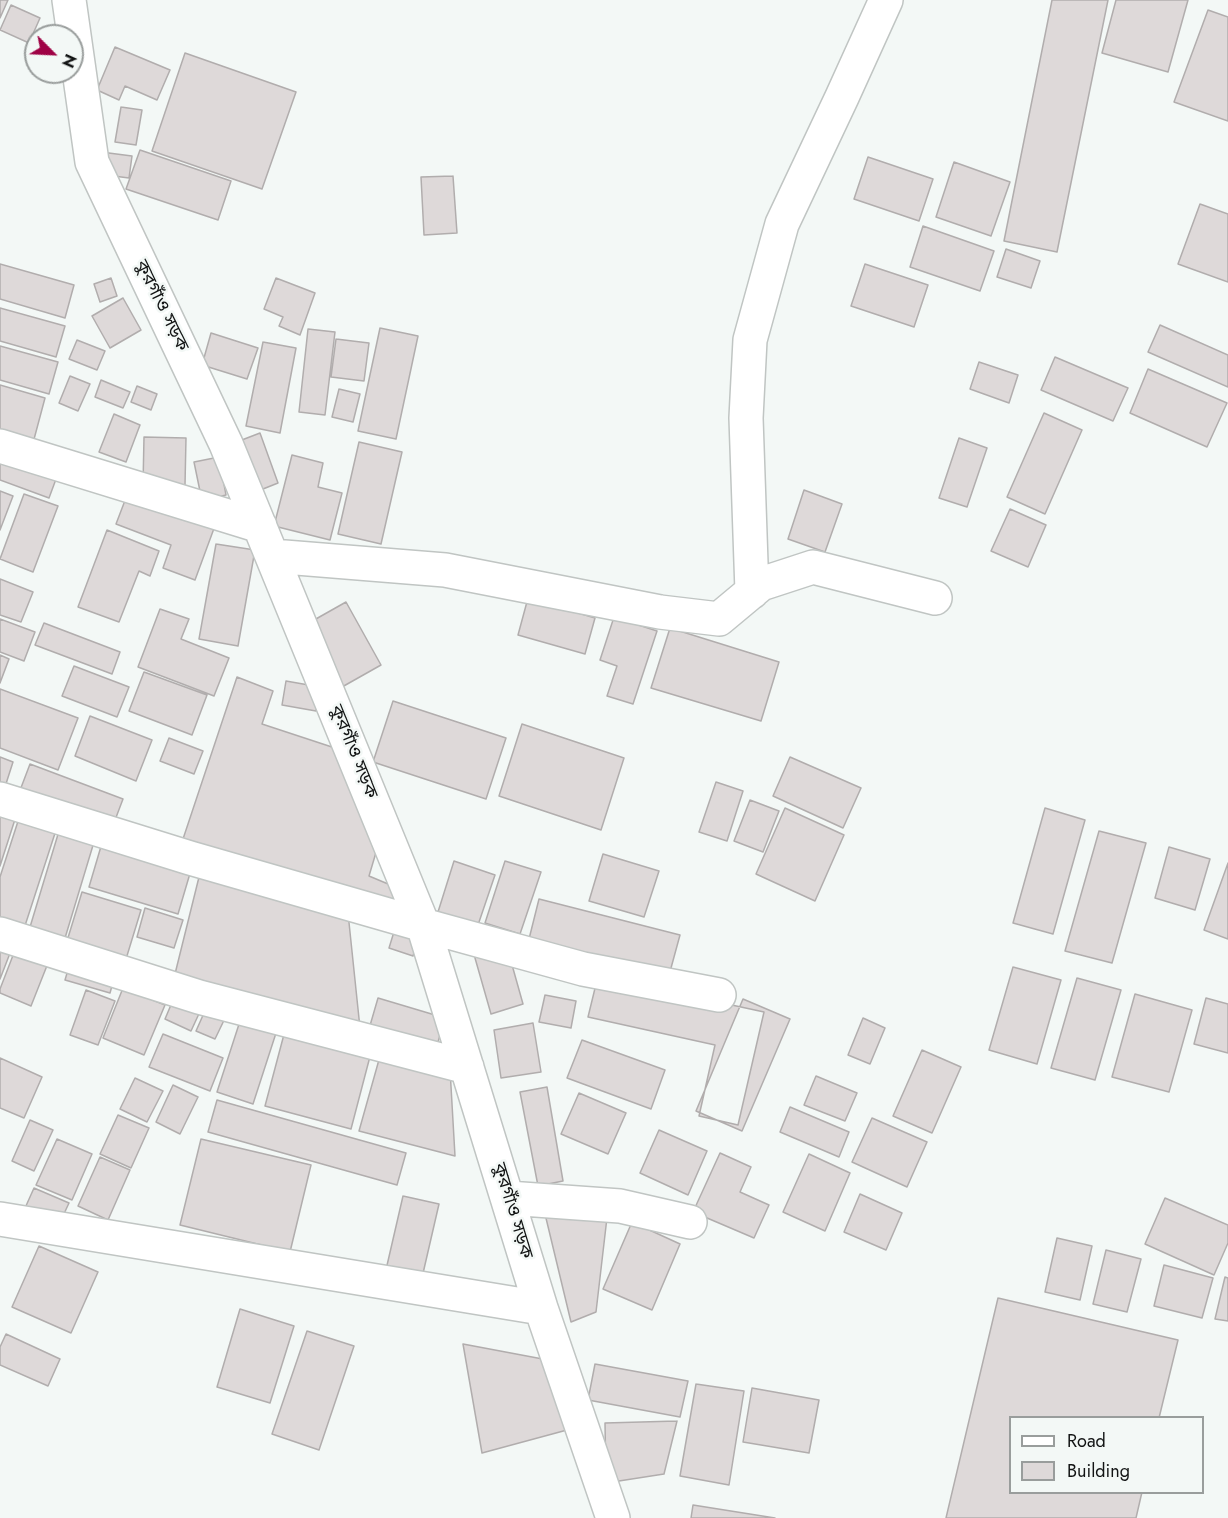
<!DOCTYPE html>
<html>
<head>
<meta charset="utf-8">
<style>
  body { margin:0 }
  #map { position:relative; width:1228px; height:1518px; overflow:hidden; background:#f3f8f6; font-family:Jost,sans-serif }
  canvas { display:block }
  .legend { position:absolute; left:1009px; top:1416px; width:195px; height:78px; box-sizing:border-box; background:#f3f8f6; border:2px solid #999d9c; margin:0; padding:8px 10px; list-style:none; font-size:18px; color:#121414 }
  .legend li { display:flex; align-items:center; gap:12px; height:30px }
  .legend b { width:30px; border:2px solid #999d9c }
  .north { position:absolute; left:24px; top:24px; width:60px; height:60px; box-sizing:border-box; background:#f3f8f6; border:2px solid #999d9c; border-radius:50%; rotate:114deg; font-size:16px; font-weight:700; line-height:24px; text-align:center; color:#121414 }
  .north::after { content:''; display:block; margin:auto; width:21px; height:27px; background:#9f0245; clip-path:polygon(50% 0,100% 100%,50% 72%,0 100%) }
</style>
</head>
<body>
<div id="map">
<canvas width="1228" height="1518"></canvas>
<ul class="legend">
<li><b style="height:8px;background:#fff"></b>Road</li>
<li><b style="height:16px;background:#ded9d9"></b>Building</li>
</ul>
<div class="north">N</div>
</div>
<script>
const context = document.querySelector('canvas').getContext('2d');
context.lineJoin = 'round';
function fillPath(path, color) { context.fillStyle = color; context.fill(path, 'evenodd'); }
const toPath = rows => new Path2D(rows.map(r => 'M' + r).join(''));
function strokePath(path, color, width, dash) { context.strokeStyle = color; context.lineWidth = width; context.lineCap = dash ? 'butt' : 'round'; context.setLineDash(dash || []); context.stroke(path); }
function label(font, color, halo, rows, align = 'center') {
  context.font = font + ' Jost,"Noto Sans Bengali",sans-serif'; context.lineWidth = 5; context.setLineDash([]); context.textBaseline = 'middle'; context.strokeStyle = halo; context.fillStyle = color; for (const [text, x, y, turn = 0] of rows) {
    context.save(); context.translate(x, y); context.rotate((+turn || 0) * Math.PI / 180); context.textAlign = isNaN(turn) ? turn : align; if (halo) context.strokeText(text, 0, 0); context.fillText(text, 0, 0); context.restore();
  }
}
const building = toPath([
  [0,0,8,0,0,18,0,0],
  [1052,0,1108,0,1057,252,1004,241,1052,0],
  [1116,0,1188,0,1168,72,1102,53,1116,0],
  [11,5,40,18,29,43,0,30,11,5],
  [1208,10,1228,17,1228,121,1174,102,1208,10],
  [115,47,170,70,157,100,125,86,119,100,97,90,115,47],
  [185,53,296,92,262,189,152,151,185,53],
  [121,107,142,110,136,145,115,142,121,107],
  [140,150,231,181,218,220,126,189,140,150],
  [101,152,132,156,129,178,98,174,101,152],
  [868,157,933,179,919,221,854,199,868,157],
  [954,162,1010,182,991,236,936,217,954,162],
  [453,176,457,233,424,235,421,177,453,176],
  [1200,204,1228,214,1228,282,1178,264,1200,204],
  [923,226,994,251,980,291,910,267,923,226],
  [1006,249,1040,261,1031,288,997,277,1006,249],
  [0,264,74,285,65,318,0,299,0,264],
  [865,264,928,285,914,327,851,306,865,264],
  [111,278,117,296,100,302,94,284,111,278],
  [276,278,315,293,300,335,279,326,283,317,264,309,276,278],
  [123,298,141,330,110,348,92,316,123,298],
  [0,308,65,326,56,357,0,341,0,308],
  [1160,325,1228,355,1228,387,1148,352,1160,325],
  [380,328,418,336,396,439,358,431,380,328],
  [308,329,335,332,325,415,299,412,308,329],
  [211,333,258,348,247,379,202,365,211,333],
  [336,339,369,343,364,381,331,377,336,339],
  [77,340,105,351,97,370,69,359,77,340],
  [263,342,296,348,280,433,246,426,263,342],
  [0,346,58,362,49,394,0,380,0,346],
  [1055,357,1128,388,1113,421,1041,390,1055,357],
  [979,362,1018,375,1009,403,970,389,979,362],
  [1148,369,1227,403,1207,447,1130,413,1148,369],
  [70,376,90,384,78,411,59,403,70,376],
  [101,380,130,392,123,408,95,397,101,380],
  [0,385,45,398,33,443,0,434,0,385],
  [137,386,157,394,151,410,131,402,137,386],
  [339,389,360,394,353,422,332,417,339,389],
  [1044,413,1082,430,1045,514,1007,497,1044,413],
  [114,414,140,425,126,462,99,452,114,414],
  [260,433,278,483,253,493,234,443,260,433],
  [144,437,186,438,185,485,143,485,144,437],
  [959,438,987,448,967,507,939,498,959,438],
  [359,442,402,452,381,544,338,534,359,442],
  [0,449,59,471,49,498,0,480,0,449],
  [292,455,323,463,318,487,342,493,330,540,274,526,292,455],
  [219,457,226,495,202,501,194,462,219,457],
  [129,490,216,523,195,580,163,568,171,545,116,524,129,490],
  [804,490,842,504,825,552,788,539,804,490],
  [0,491,13,496,0,530,0,491],
  [24,494,58,506,33,572,0,559,24,494],
  [1010,509,1046,525,1028,567,991,551,1010,509],
  [107,530,159,551,150,576,139,571,119,622,78,607,107,530],
  [216,544,255,550,238,646,199,639,216,544],
  [0,579,33,592,21,622,0,615,0,579],
  [528,598,595,618,585,654,518,635,528,598],
  [346,602,381,665,342,687,307,624,346,602],
  [160,609,189,619,181,639,229,658,214,696,138,667,160,609],
  [614,617,657,631,633,704,607,696,617,666,600,660,614,617],
  [0,619,35,632,24,661,0,652,0,619],
  [44,623,120,652,112,674,35,645,44,623],
  [670,628,779,662,761,721,651,688,670,628],
  [0,655,9,659,0,683,0,655],
  [74,666,129,687,117,717,62,696,74,666],
  [144,672,207,695,192,735,129,711,144,672],
  [237,677,273,691,262,724,341,750,380,839,369,876,400,889,390,912,183,839,237,677],
  [286,681,320,687,316,711,282,705,286,681],
  [0,689,78,718,58,770,0,748,0,689],
  [393,701,506,738,486,799,373,762,393,701],
  [90,716,152,740,136,781,75,756,90,716],
  [522,724,624,758,601,830,499,796,522,724],
  [169,738,203,751,194,774,160,761,169,738],
  [0,757,13,762,4,790,0,789,0,757],
  [790,757,861,788,843,828,773,796,790,757],
  [30,764,123,799,112,828,19,793,30,764],
  [716,782,743,791,727,841,699,832,716,782],
  [750,800,779,811,763,852,734,841,750,800],
  [0,804,18,810,0,866,0,804],
  [785,808,844,835,815,901,756,874,785,808],
  [1045,808,1085,820,1053,934,1013,923,1045,808],
  [21,812,58,824,21,938,0,931,0,877,21,812],
  [59,831,94,842,62,948,27,937,59,831],
  [1099,831,1146,843,1112,963,1065,951,1099,831],
  [102,843,191,870,178,914,89,887,102,843],
  [1169,847,1210,859,1195,910,1155,898,1169,847],
  [603,854,659,871,644,917,589,901,603,854],
  [454,861,495,875,478,925,438,912,454,861],
  [505,861,541,872,520,934,485,923,505,861],
  [1228,863,1228,939,1204,930,1228,863],
  [201,869,348,913,360,1028,173,982,201,869],
  [82,892,141,910,126,959,67,941,82,892],
  [539,899,680,935,668,979,528,943,539,899],
  [145,908,183,920,174,948,137,937,145,908],
  [397,922,421,929,413,956,389,948,397,922],
  [0,943,12,948,0,979,0,943],
  [17,945,50,958,31,1006,0,993,0,989,17,945],
  [507,947,523,1004,491,1014,473,951,507,947],
  [70,963,115,975,110,993,65,980,70,963],
  [1013,967,1061,980,1037,1064,989,1050,1013,967],
  [598,976,764,1012,738,1125,699,1116,715,1045,588,1017,598,976],
  [1077,978,1121,990,1095,1080,1051,1068,1077,978],
  [123,988,165,1005,144,1055,103,1038,123,988],
  [86,990,115,1001,98,1045,70,1035,86,990],
  [176,993,203,1005,191,1031,165,1019,176,993],
  [1135,994,1192,1010,1169,1092,1112,1077,1135,994],
  [545,995,576,1001,571,1028,539,1022,545,995],
  [378,998,445,1018,436,1049,369,1029,378,998],
  [1206,998,1228,1004,1228,1053,1194,1044,1206,998],
  [743,999,790,1019,742,1131,696,1111,743,999],
  [208,1004,228,1012,215,1039,196,1031,208,1004],
  [241,1018,277,1030,253,1104,217,1092,241,1018],
  [863,1018,885,1028,870,1064,848,1055,863,1018],
  [287,1023,373,1045,351,1129,265,1106,287,1023],
  [533,1023,541,1072,501,1078,494,1030,533,1023],
  [163,1034,223,1058,210,1091,149,1067,163,1034],
  [582,1040,665,1070,651,1109,567,1078,582,1040],
  [382,1049,450,1069,455,1156,359,1131,382,1049],
  [922,1050,961,1067,932,1133,893,1116,922,1050],
  [0,1058,42,1077,24,1118,0,1108,0,1058],
  [816,1076,857,1093,845,1121,804,1105,816,1076],
  [135,1078,163,1091,147,1122,120,1109,135,1078],
  [173,1085,198,1097,180,1134,156,1122,173,1085],
  [547,1087,563,1181,538,1186,520,1092,547,1087],
  [579,1093,626,1113,608,1154,561,1134,579,1093],
  [217,1100,406,1153,397,1185,208,1132,217,1100],
  [790,1107,849,1132,839,1157,780,1132,790,1107],
  [118,1115,149,1128,131,1168,100,1154,118,1115],
  [872,1118,927,1142,907,1187,852,1162,872,1118],
  [30,1120,53,1130,34,1171,12,1161,30,1120],
  [659,1130,707,1151,688,1195,640,1173,659,1130],
  [57,1139,92,1154,72,1200,36,1185,57,1139],
  [201,1139,311,1165,290,1252,180,1225,201,1139],
  [720,1153,751,1167,740,1192,769,1205,754,1238,693,1212,720,1153],
  [809,1154,850,1173,825,1231,783,1212,809,1154],
  [100,1157,130,1170,108,1220,78,1206,100,1157],
  [34,1188,69,1203,55,1233,21,1217,34,1188],
  [860,1194,902,1213,886,1250,844,1232,860,1194],
  [403,1196,439,1204,418,1295,382,1287,403,1196],
  [1165,1198,1228,1225,1228,1243,1214,1275,1145,1244,1165,1198],
  [608,1209,596,1312,571,1322,545,1214,608,1209],
  [632,1222,680,1244,652,1310,603,1289,632,1222],
  [1057,1238,1092,1246,1080,1300,1045,1292,1057,1238],
  [39,1246,98,1272,71,1333,12,1307,39,1246],
  [1106,1250,1141,1259,1127,1312,1093,1304,1106,1250],
  [1164,1265,1213,1278,1202,1318,1154,1306,1164,1265],
  [1225,1277,1228,1278,1228,1321,1215,1319,1225,1277],
  [998,1298,1178,1340,1159,1418,1010,1418,1010,1492,1142,1492,1136,1518,946,1518,998,1298],
  [240,1309,294,1326,270,1403,217,1387,240,1309],
  [307,1331,354,1346,319,1450,272,1434,307,1331],
  [6,1334,60,1359,48,1386,0,1365,0,1347,6,1334],
  [463,1344,548,1360,567,1430,482,1453,463,1344],
  [595,1364,688,1381,680,1417,588,1400,595,1364],
  [696,1384,744,1391,729,1485,680,1476,696,1384],
  [752,1388,819,1400,809,1453,743,1442,752,1388],
  [677,1421,664,1474,606,1483,605,1423,677,1421],
  [693,1505,775,1518,691,1518,693,1505]
]);
fillPath(building, '#ded9d9');
strokePath(building, '#b1adad', 1.5);
const minor = toPath([
  [69,0,92,162,226,444,423,925,541,1308,613,1518],
  [0,446,260,526],
  [272,556,445,570,660,612,719,619,761,584,813,567,935,598],
  [752,592,746,418,750,340,782,224,842,97,886,0],
  [0,799,190,858,423,925,583,969,719,995],
  [0,934,199,997,467,1067],
  [508,1198,620,1206,690,1222],
  [0,1219,541,1308]
]);
strokePath(minor, '#c0c5c3', 36);
strokePath(minor, '#fff', 33);
label('18px', '#121414', '#f3f8f6', [
  ["কুরগাঁও সড়ক",161,306,64],
  ["কুরগাঁও সড়ক",353,752,68],
  ["কুরগাঁও সড়ক",512,1211,73]
]);
</script>
</body>
</html>
